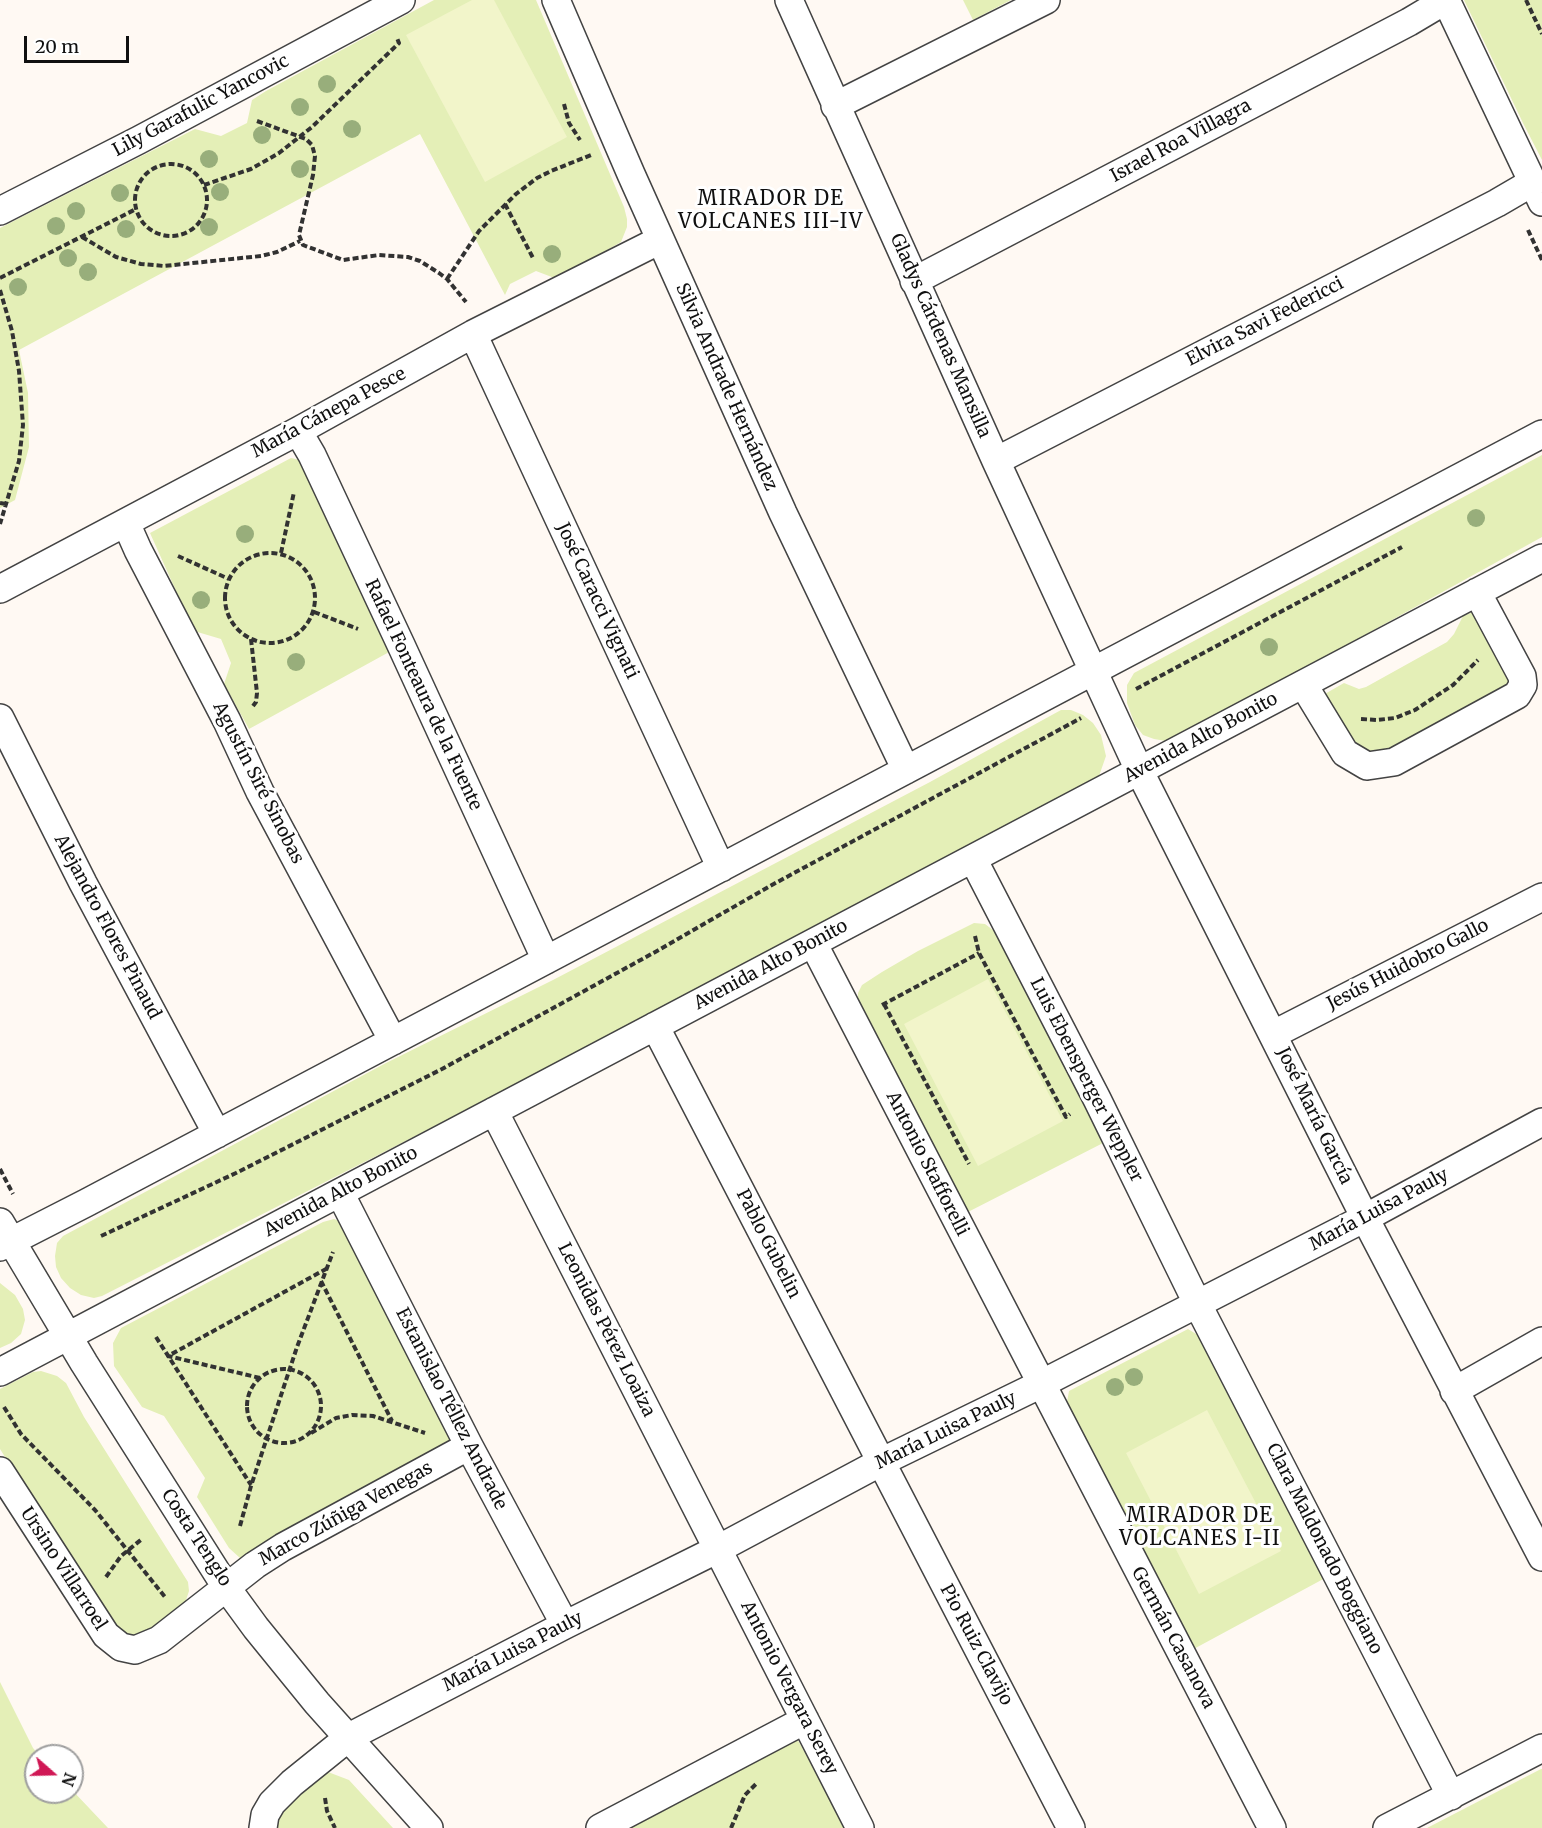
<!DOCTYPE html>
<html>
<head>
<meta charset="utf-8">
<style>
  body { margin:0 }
  #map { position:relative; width:1542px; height:1828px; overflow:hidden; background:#fff9f3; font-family:Merriweather,serif }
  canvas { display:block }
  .north { position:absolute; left:24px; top:1744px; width:60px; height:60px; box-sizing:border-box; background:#fff; border:2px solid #9f9f9f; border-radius:50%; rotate:110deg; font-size:16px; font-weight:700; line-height:24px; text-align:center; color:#101010 }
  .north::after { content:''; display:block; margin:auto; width:21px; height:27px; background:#d01855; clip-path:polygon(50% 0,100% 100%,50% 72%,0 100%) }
  .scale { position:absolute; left:24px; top:36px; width:105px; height:27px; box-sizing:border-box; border:3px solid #101010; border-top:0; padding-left:8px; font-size:18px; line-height:21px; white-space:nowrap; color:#101010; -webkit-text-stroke:4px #fff; paint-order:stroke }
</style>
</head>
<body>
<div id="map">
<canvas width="1542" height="1828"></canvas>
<div class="north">N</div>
<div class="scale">20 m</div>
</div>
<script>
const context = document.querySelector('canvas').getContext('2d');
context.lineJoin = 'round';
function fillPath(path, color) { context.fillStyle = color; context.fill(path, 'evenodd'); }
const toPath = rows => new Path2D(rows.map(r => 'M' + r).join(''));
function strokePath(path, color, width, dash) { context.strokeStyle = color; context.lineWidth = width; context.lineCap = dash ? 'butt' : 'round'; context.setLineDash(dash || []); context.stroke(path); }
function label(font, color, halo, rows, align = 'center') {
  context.font = font + ' Merriweather,serif'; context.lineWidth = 6; context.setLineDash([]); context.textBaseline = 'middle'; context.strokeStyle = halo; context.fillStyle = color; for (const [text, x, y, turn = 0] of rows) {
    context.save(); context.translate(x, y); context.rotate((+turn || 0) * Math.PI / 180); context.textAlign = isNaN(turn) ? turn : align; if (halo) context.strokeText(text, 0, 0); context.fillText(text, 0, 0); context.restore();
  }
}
fillPath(toPath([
  [434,0,536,0,624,207,627,219,627,227,621,242,557,279,536,271,510,284,505,295,420,134,19,350,28,393,29,447,15,500,0,508,0,228,195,129,221,136,247,123,252,100,266,91],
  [963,0,1011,0,973,20],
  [1464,0,1542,0,1542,160,1523,123],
  [1542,455,1542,537,1182,736,1166,741,1154,739,1143,735,1135,725,1127,703,1127,685,1134,673],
  [291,458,300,460,391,651,249,729,224,684,231,663,221,639,194,631,150,533],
  [1473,612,1515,682,1385,760,1363,756,1323,695,1344,683,1359,689,1366,687,1447,642,1454,634,1463,616],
  [1061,710,1071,710,1083,715,1093,723,1101,735,1106,756,1099,776,1093,781,570,1057,102,1296,94,1298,81,1295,70,1288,61,1278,56,1267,55,1256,57,1243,63,1236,386,1063,553,980,930,782],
  [974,923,985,924,993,930,1021,979,1105,1142,966,1213,858,1001,858,993,862,985,882,972,918,951],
  [334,1219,342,1222,452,1432,451,1440,447,1447,249,1557,240,1558,229,1548,197,1497,205,1478,164,1416,142,1407,114,1366,113,1343,121,1328,323,1222],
  [0,1283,15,1295,23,1309,25,1320,21,1334,11,1343,0,1348],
  [1188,1329,1201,1337,1327,1577,1190,1651,1069,1411,1067,1402,1069,1391],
  [41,1371,57,1376,66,1383,84,1417,188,1582,189,1591,181,1615,137,1638,128,1636,112,1626,0,1449,0,1389,33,1372],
  [0,1682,33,1748,40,1756,36,1756,36,1792,72,1792,72,1790,108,1828,0,1828],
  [795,1738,799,1742,846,1828,620,1828],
  [1542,1769,1542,1828,1427,1828,1541,1769],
  [328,1772,349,1780,393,1828,274,1828,274,1817,317,1774]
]), '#e4efb7');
fillPath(toPath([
  [472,0,494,0,567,137,485,182,406,35],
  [988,979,1063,1121,978,1166,904,1024],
  [1207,1410,1281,1551,1199,1594,1126,1453]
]), '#f2f5ca');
const minor = toPath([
  [556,0,631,174,783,513,906,770],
  [789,0,996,461,1139,770,1365,1218,1542,1557],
  [1446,0,1542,202],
  [835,106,1046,0],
  [0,211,139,140,401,0],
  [914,281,1409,22,1446,0],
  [473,334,721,868],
  [298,431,312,455,401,645,546,960],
  [996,461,1497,203,1533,182],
  [126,523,138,550,227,721,260,792,393,1041],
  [0,589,298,431,473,334,660,240],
  [1303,684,1345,753,1367,766,1394,762,1517,695,1523,685,1522,676,1477,592],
  [0,718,83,883,217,1134],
  [973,859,1097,1099,1197,1303,1451,1796],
  [813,943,1272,1828],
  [655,1026,1071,1828],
  [1274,1034,1542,897],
  [494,1111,860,1828],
  [340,1193,469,1446,565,1625],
  [0,1222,84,1363,226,1587,256,1628,317,1703,429,1828],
  [0,1247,86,1203,1542,434],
  [0,1372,1542,558],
  [1454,1391,1542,1341],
  [0,1471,106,1635,121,1647,135,1650,159,1640,255,1565,283,1547,469,1446],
  [263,1828,265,1815,272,1803,292,1783,349,1737,565,1625,718,1549,881,1462,1041,1384,1365,1218,1542,1122],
  [600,1828,805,1720],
  [1387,1828,1542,1748]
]);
strokePath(minor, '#434343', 30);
strokePath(toPath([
  [1526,0,1542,34],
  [564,104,569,123,580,140],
  [257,121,306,139,312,145,315,156,313,175,299,235,303,245,343,260,379,255,408,257,420,261,439,273,447,279,466,302],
  '135 200a36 36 0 1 1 72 0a36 36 0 1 1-72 0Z',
  [204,185,251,169,279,153,312,127,399,43,397,38],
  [505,204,533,258],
  [1528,230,1542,260],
  [82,237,116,257,141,264,164,266,261,256,277,252,300,241],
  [0,278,136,209],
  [447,279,479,231,516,194,537,178,551,171,591,155],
  [0,290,12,331,19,371,23,425,19,461,0,524],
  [0,503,6,504],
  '225 598a45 45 0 1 1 90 0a45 45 0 1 1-90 0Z',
  [281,553,294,492],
  [178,556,229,579],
  [314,612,358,629],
  [251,639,257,693,256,702,253,706],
  [1136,689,1402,547],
  [1361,719,1377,720,1395,718,1415,710,1453,685,1478,660],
  [975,936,979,953,1066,1117,1070,1114],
  [884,1004,969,1164],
  [882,1005,979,953],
  [0,1169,13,1194],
  [101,1236,236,1173,442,1069,657,951,770,886,1081,718],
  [321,1281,392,1421],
  [156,1337,251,1485],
  '247 1406a37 37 0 1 1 74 0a37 37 0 1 1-74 0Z',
  [260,1378,168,1356,326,1269],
  [4,1407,21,1434,95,1510,165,1597],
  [311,1433,336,1418,352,1415,373,1416,425,1433],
  [240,1526,251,1486,297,1347,333,1252],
  [106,1577,121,1556,142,1539],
  [325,1798,327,1811,335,1828],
  [731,1828,745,1795,757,1783]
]), '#323232', 4, [6, 3]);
strokePath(minor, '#fff', 27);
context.fillStyle = '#98ae7b';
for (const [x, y] of [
  [327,84],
  [300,107],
  [352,129],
  [262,135],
  [209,159],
  [300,169],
  [220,192],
  [120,193],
  [76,211],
  [56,226],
  [209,227],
  [126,229],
  [552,254],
  [68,258],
  [88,272],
  [18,287],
  [1476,518],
  [245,534],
  [201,600],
  [1269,647],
  [296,662],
  [1134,1377],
  [1115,1387]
]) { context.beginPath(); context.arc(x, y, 9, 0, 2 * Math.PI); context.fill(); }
label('18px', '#101010', '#fff', [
  ["Lily Garafulic Yancovic",201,106,-28],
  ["Israel Roa Villagra",1181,141,-28],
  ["Elvira Savi Federicci",1265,322,-27],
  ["Gladys Cárdenas Mansilla",940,336,66],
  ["Silvia Andrade Hernández",726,387,66],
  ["María Cánepa Pesce",329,413,-28],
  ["José Caracci Vignati",597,601,65],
  ["Rafael Fonteaura de la Fuente",423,695,65],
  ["Avenida Alto Bonito",1201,738,-28],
  ["Agustín Siré Sinobas",258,783,63],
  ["Alejandro Flores Pinaud",107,927,62],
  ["Avenida Alto Bonito",771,965,-28],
  ["Jesús Huidobro Gallo",1408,965,-27],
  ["Luis Ebensperger Weppler",1086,1080,63],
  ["José María García",1314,1116,64],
  ["Antonio Stafforelli",927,1164,63],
  ["Avenida Alto Bonito",341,1192,-28],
  ["María Luisa Pauly",1379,1210,-28],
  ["Pablo Gubelin",768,1244,63],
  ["Leonidas Pérez Loaiza",606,1330,63],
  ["Estanislao Téllez Andrade",451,1409,63],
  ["María Luisa Pauly",946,1431,-26],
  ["Marco Zúñiga Venegas",346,1514,-29],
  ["Costa Tenglo",196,1538,57],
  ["Clara Maldonado Boggiano",1324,1549,63],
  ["Ursino Villarroel",63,1569,57],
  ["Germán Casanova",1173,1638,62],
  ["Pio Ruiz Clavijo",976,1645,62],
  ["María Luisa Pauly",513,1652,-27],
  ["Antonio Vergara Serey",789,1688,63]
]);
context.letterSpacing = '1.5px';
label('20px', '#101010', '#fff', [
  ["MIRADOR DE",771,199],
  ["VOLCANES III-IV",771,222],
  ["MIRADOR DE",1200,1516],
  ["VOLCANES I-II",1200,1539]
]);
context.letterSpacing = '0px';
</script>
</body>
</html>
